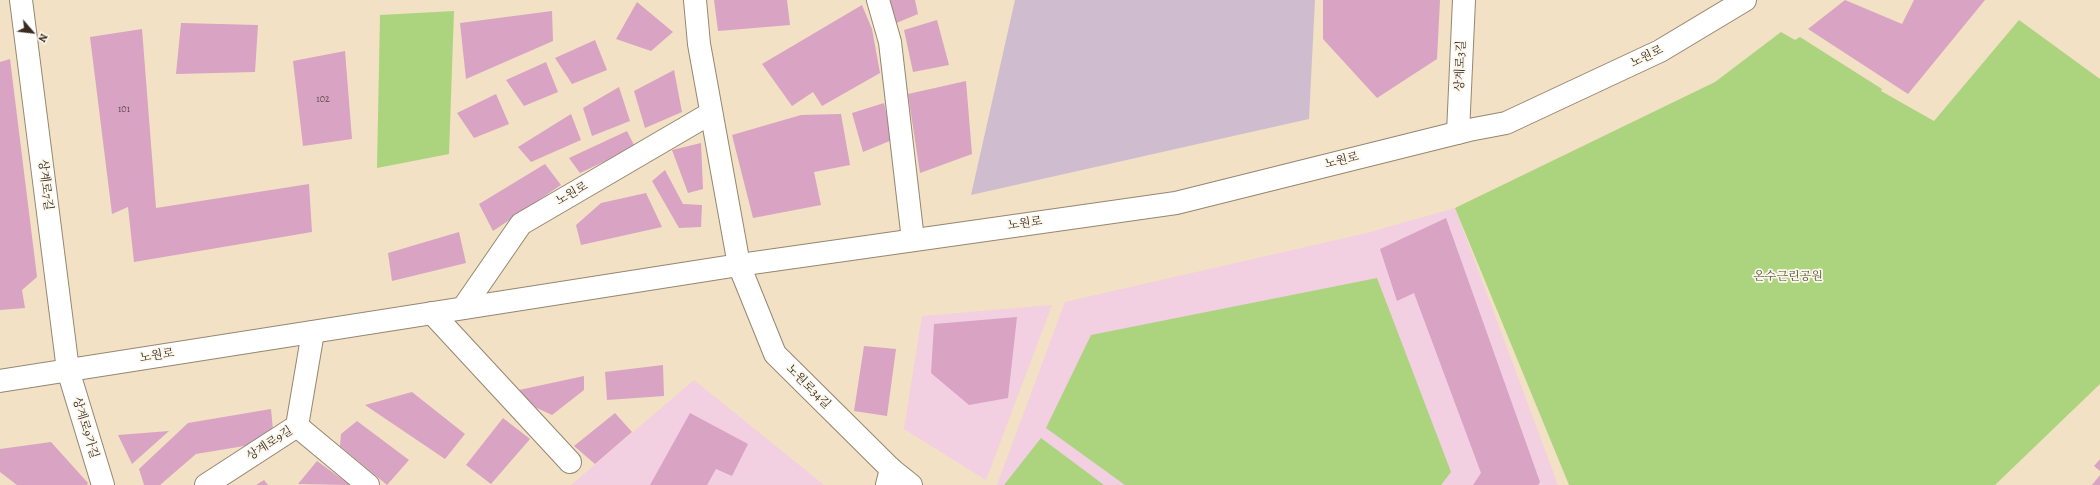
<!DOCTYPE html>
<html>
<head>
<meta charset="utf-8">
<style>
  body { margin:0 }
  #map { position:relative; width:2100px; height:485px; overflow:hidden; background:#f2e1c4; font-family:Alegreya,serif }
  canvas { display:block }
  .north { position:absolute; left:12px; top:12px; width:40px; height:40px; -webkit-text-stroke:3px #fbf7ec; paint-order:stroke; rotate:118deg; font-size:11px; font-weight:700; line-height:16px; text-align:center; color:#3b2a1e }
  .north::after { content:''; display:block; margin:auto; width:14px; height:18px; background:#3b2a1e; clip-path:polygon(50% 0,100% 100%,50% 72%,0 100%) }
</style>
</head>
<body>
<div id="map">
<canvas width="2100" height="485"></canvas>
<div class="north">N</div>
</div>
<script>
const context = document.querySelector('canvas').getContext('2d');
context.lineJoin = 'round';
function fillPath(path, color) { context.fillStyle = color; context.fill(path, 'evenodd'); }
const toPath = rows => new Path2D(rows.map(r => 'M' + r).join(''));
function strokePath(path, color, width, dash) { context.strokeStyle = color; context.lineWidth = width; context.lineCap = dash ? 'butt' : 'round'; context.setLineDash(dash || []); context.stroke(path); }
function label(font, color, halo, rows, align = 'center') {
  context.font = font + ' Alegreya,"Noto Serif KR",serif'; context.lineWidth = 3.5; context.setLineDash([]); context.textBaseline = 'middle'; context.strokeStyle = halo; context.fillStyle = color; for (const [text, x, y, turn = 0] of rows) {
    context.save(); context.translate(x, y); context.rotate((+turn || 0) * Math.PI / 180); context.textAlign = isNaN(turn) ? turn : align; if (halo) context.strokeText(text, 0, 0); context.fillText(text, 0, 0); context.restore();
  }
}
fillPath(toPath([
  [1455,208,1558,485,997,485,1065,302,1367,233],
  [1052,305,986,480,904,429,922,316],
  [694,380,824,485,571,485]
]), '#f2cfe1');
fillPath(toPath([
  [1015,0,1315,0,1309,119,971,195]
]), '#cfbdcf');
fillPath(toPath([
  [454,11,449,154,377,168,380,15],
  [2019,20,2100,79,2100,384,1995,485,1569,485,1455,208,1715,82,1781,32,1795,40,1800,37,1882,89,1881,91,1934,121],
  [1377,278,1451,472,1441,485,1125,485,1046,428,1091,335],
  [1041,438,1104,485,1004,485]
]), '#acd47f');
fillPath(toPath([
  [714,0,787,0,790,25,718,31],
  [886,0,915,0,918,14,894,24],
  [1323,0,1440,0,1437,59,1377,98,1323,39],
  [1845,0,1902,24,1914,0,1985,0,1908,94,1808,29],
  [637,2,673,32,651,51,616,39],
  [862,5,872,29,880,73,822,106,813,92,792,106,762,64],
  [552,11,553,41,466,79,460,23],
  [937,20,949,65,913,72,904,30],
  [181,23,258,25,255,72,176,74],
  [142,29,156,208,309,184,312,232,134,262,128,207,112,214,90,37],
  [595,40,607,70,572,84,555,58],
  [345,51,352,139,303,146,293,61],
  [10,59,37,277,22,290,25,308,0,310,0,62],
  [546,62,558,92,524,106,506,80],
  [674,70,682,112,645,128,634,91],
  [966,81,972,154,920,173,908,94],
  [619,87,630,121,592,136,583,108],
  [496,94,509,124,474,138,457,113],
  [884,103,892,140,863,152,852,113],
  [571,114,581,140,531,162,518,147],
  [841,114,850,165,814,172,821,205,753,218,732,135,801,115],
  [627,131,635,147,580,173,569,158],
  [701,143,703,189,688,193,672,150],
  [545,164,561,185,493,231,479,204],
  [665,170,683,204,702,205,701,227,679,228,652,181],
  [646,193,662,227,581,245,576,225,601,203],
  [1446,218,1540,482,1538,485,1473,485,1481,473,1414,293,1397,301,1380,249],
  [459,232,466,263,392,281,388,253],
  [1017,317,1008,398,969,405,931,373,934,324],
  [864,346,896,349,887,416,854,411],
  [663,365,664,396,607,400,605,372],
  [584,376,584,390,552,415,526,403,519,390],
  [412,392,465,434,445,459,365,405],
  [271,409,274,441,196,454,160,485,144,485,139,469,188,423],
  [615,413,632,432,595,464,574,446],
  [690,413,748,444,732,476,716,469,707,485,650,485],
  [503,418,530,439,491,484,466,465],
  [357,421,409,460,387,485,340,446,341,434],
  [169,431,132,464,118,435],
  [51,442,88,483,87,485,17,485,0,472,0,449],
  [2100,459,2100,471,2094,466],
  [317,461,350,485,298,484],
  [2100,475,2100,485,2092,485],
  [264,480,268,485,256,485]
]), '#d9a3c4');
const minor = toPath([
  [21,0,68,370,103,485],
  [695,0,699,44,739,265],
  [878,0,890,42,913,240],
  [1458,133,1464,0],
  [463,308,521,224,711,113],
  [432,313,570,462],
  [297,426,313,332],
  [206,485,297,426,368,485],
  [887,485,891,469]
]);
const tertiary = toPath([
  [739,265,775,354,891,469,911,485]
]);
const secondary = toPath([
  [0,381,739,265,1176,203,1469,130,1506,123,1660,51,1745,0]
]);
strokePath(minor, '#968671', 24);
strokePath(tertiary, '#968671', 24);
strokePath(secondary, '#968671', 24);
strokePath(minor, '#fff', 22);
strokePath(tertiary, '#fff', 22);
strokePath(secondary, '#fff', 22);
label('10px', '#624848', null, [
  ["102",323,100],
  ["101",124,110]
]);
label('12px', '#3b2a1e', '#fbf7ec', [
  ["노원로",1647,57,-26],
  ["상계로3길",1461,66,-88],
  ["노원로",1342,161,-14],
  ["상계로7길",45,185,83],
  ["노원로",572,194,-30],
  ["노원로",1025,224,-8],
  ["노원로",157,356,-9],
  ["노원로34길",808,387,45],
  ["상계로9가길",85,428,73],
  ["상계로9길",270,444,-33]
]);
label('12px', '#575436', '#fbf7ec', [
  ["온수근린공원",1788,277]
]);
</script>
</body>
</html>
